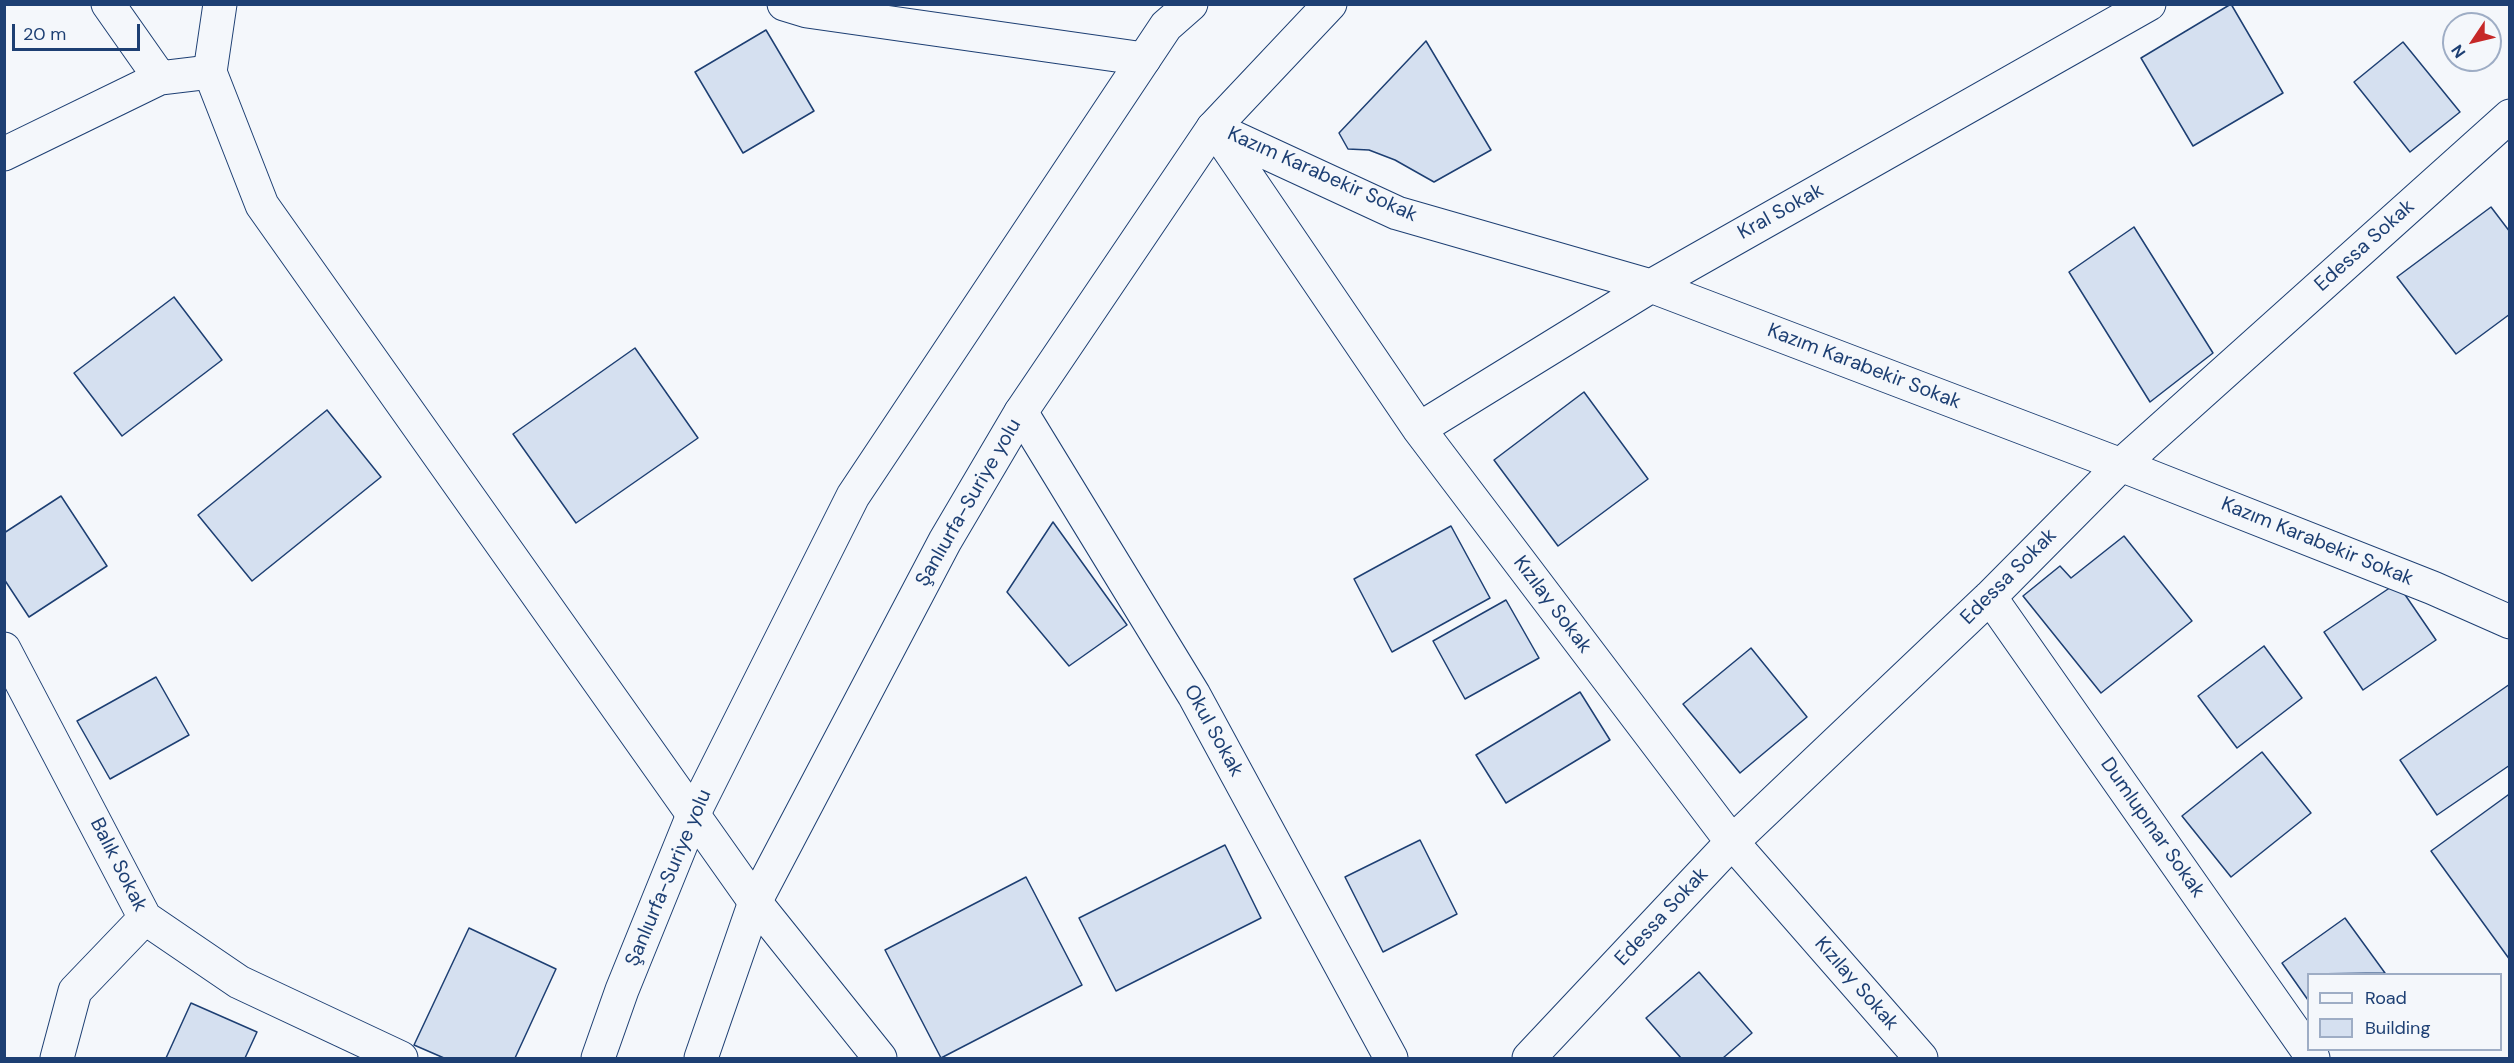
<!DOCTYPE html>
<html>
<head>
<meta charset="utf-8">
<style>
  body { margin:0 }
  #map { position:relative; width:2514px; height:1063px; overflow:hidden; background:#f4f7fb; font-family:"DM Sans",sans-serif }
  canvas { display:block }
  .frame { position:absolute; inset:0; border:6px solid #1d3f73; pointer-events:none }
  .legend { position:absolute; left:2307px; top:973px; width:195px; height:78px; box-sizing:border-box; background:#f4f7fb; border:2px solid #9eadc5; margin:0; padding:8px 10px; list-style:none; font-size:18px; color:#1d3f73 }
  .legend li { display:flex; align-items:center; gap:12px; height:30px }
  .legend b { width:30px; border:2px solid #9eadc5 }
  .north { position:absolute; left:2442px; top:12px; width:60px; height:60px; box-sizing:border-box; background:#f4f7fb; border:2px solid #9eadc5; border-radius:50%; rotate:235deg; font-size:16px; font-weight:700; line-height:24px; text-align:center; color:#1d3f73 }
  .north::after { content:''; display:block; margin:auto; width:21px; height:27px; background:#c62828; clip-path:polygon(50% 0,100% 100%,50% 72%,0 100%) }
  .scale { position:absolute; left:12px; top:24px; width:128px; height:27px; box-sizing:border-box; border:3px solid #1d3f73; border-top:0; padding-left:8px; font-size:18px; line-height:21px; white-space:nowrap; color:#1d3f73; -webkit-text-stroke:4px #f4f7fb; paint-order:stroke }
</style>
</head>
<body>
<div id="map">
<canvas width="2514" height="1063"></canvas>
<div class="frame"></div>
<ul class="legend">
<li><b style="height:8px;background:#f4f7fb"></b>Road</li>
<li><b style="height:16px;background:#d5e0f0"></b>Building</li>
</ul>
<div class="north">N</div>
<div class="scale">20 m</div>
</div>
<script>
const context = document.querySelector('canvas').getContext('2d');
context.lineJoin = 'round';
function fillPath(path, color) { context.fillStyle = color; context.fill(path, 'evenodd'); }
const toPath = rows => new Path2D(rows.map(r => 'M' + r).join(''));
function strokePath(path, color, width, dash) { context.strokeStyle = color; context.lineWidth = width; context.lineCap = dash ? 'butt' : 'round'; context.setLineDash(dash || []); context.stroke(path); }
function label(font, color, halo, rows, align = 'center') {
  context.font = font + ' "DM Sans",sans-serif'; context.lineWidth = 4.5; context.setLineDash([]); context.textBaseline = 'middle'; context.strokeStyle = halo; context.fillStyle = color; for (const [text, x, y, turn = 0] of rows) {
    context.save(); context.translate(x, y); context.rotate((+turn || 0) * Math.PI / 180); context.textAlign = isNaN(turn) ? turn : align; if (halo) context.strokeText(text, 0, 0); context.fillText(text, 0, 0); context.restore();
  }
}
const building = toPath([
  [2231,4,2283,93,2193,146,2141,58,2231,4],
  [766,30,814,111,743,153,695,72,766,30],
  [1426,41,1491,150,1434,182,1395,160,1369,150,1348,149,1339,133,1426,41],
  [2403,42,2460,112,2410,152,2354,82,2403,42],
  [2491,207,2510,232,2510,314,2456,354,2397,277,2491,207],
  [2134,227,2213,353,2150,402,2069,272,2134,227],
  [174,297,222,360,122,436,74,373,174,297],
  [635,348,698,438,576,523,513,434,635,348],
  [1584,392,1648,479,1558,546,1494,460,1584,392],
  [327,410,381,477,252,581,198,515,327,410],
  [61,496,107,566,29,617,4,579,4,533,61,496],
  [1053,522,1127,625,1069,666,1007,592,1053,522],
  [1451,526,1490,598,1392,652,1354,579,1451,526],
  [2124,536,2192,621,2101,693,2023,596,2060,566,2071,578,2124,536],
  [2397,583,2436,640,2363,690,2324,632,2397,583],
  [1506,600,1539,658,1465,699,1433,641,1506,600],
  [2264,646,2302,698,2237,748,2198,696,2264,646],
  [1751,648,1807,717,1740,773,1683,704,1751,648],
  [156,677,189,735,110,779,77,721,156,677],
  [2510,684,2510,765,2437,815,2400,760,2510,684],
  [1580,692,1610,740,1506,803,1476,755,1580,692],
  [2262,752,2311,813,2231,877,2182,816,2262,752],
  [2508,795,2510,797,2510,960,2431,851,2508,795],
  [1420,840,1457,914,1383,952,1345,877,1420,840],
  [1225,845,1261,918,1116,991,1079,918,1225,845],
  [1026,877,1082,985,941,1058,885,950,1026,877],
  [2345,918,2385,973,2308,974,2308,1000,2282,963,2345,918],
  [469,928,556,969,515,1058,444,1058,414,1045,469,928],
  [1699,972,1752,1033,1723,1058,1681,1058,1646,1018,1699,972],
  [191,1003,257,1032,245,1058,166,1058,191,1003]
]);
fillPath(building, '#d5e0f0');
strokePath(building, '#1d3f73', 1.5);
const minor = toPath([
  [108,4,160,78],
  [784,4,807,11,1144,59],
  [1213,128,1397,213,1651,286,2121,465,2433,588,2510,622],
  [1215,129,1419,429,1732,842,1921,1058],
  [4,154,160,78,210,72],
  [1021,412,1194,695,1391,1058],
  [1419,429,1651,286,2149,4],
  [1990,597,2313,1058],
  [4,649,145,918,239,982,401,1058],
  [57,1058,75,991,145,918],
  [1529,1058,1732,842,1990,597,2121,465,2510,116]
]);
const tertiary = toPath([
  [220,4,210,72,262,205,755,902,880,1058]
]);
const primary = toPath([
  [598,1058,622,990,693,815,853,496,1166,26,1191,4],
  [701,1058,755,902,945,541,1021,412,1213,128,1330,4]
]);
strokePath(minor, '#1d3f73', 35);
strokePath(tertiary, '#1d3f73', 35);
strokePath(primary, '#1d3f73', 35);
strokePath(minor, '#f4f7fb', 33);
strokePath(tertiary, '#f4f7fb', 33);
strokePath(primary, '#f4f7fb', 33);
label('20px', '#1d3f73', '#f4f7fb', [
  ["Kazım Karabekir Sokak",1322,175,24],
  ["Kral Sokak",1781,212,-29],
  ["Edessa Sokak",2365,246,-42],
  ["Kazım Karabekir Sokak",1864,367,21],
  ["Şanlıurfa-Suriye yolu",969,503,-60],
  ["Kazım Karabekir Sokak",2317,542,22],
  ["Edessa Sokak",2009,577,-45],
  ["Kızılay Sokak",1552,605,53],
  ["Okul Sokak",1213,731,61],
  ["Dumlupınar Sokak",2152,828,55],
  ["Balık Sokak",118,865,63],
  ["Şanlıurfa-Suriye yolu",669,878,-67],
  ["Edessa Sokak",1662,917,-47],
  ["Kızılay Sokak",1856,984,49]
]);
</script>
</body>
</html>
